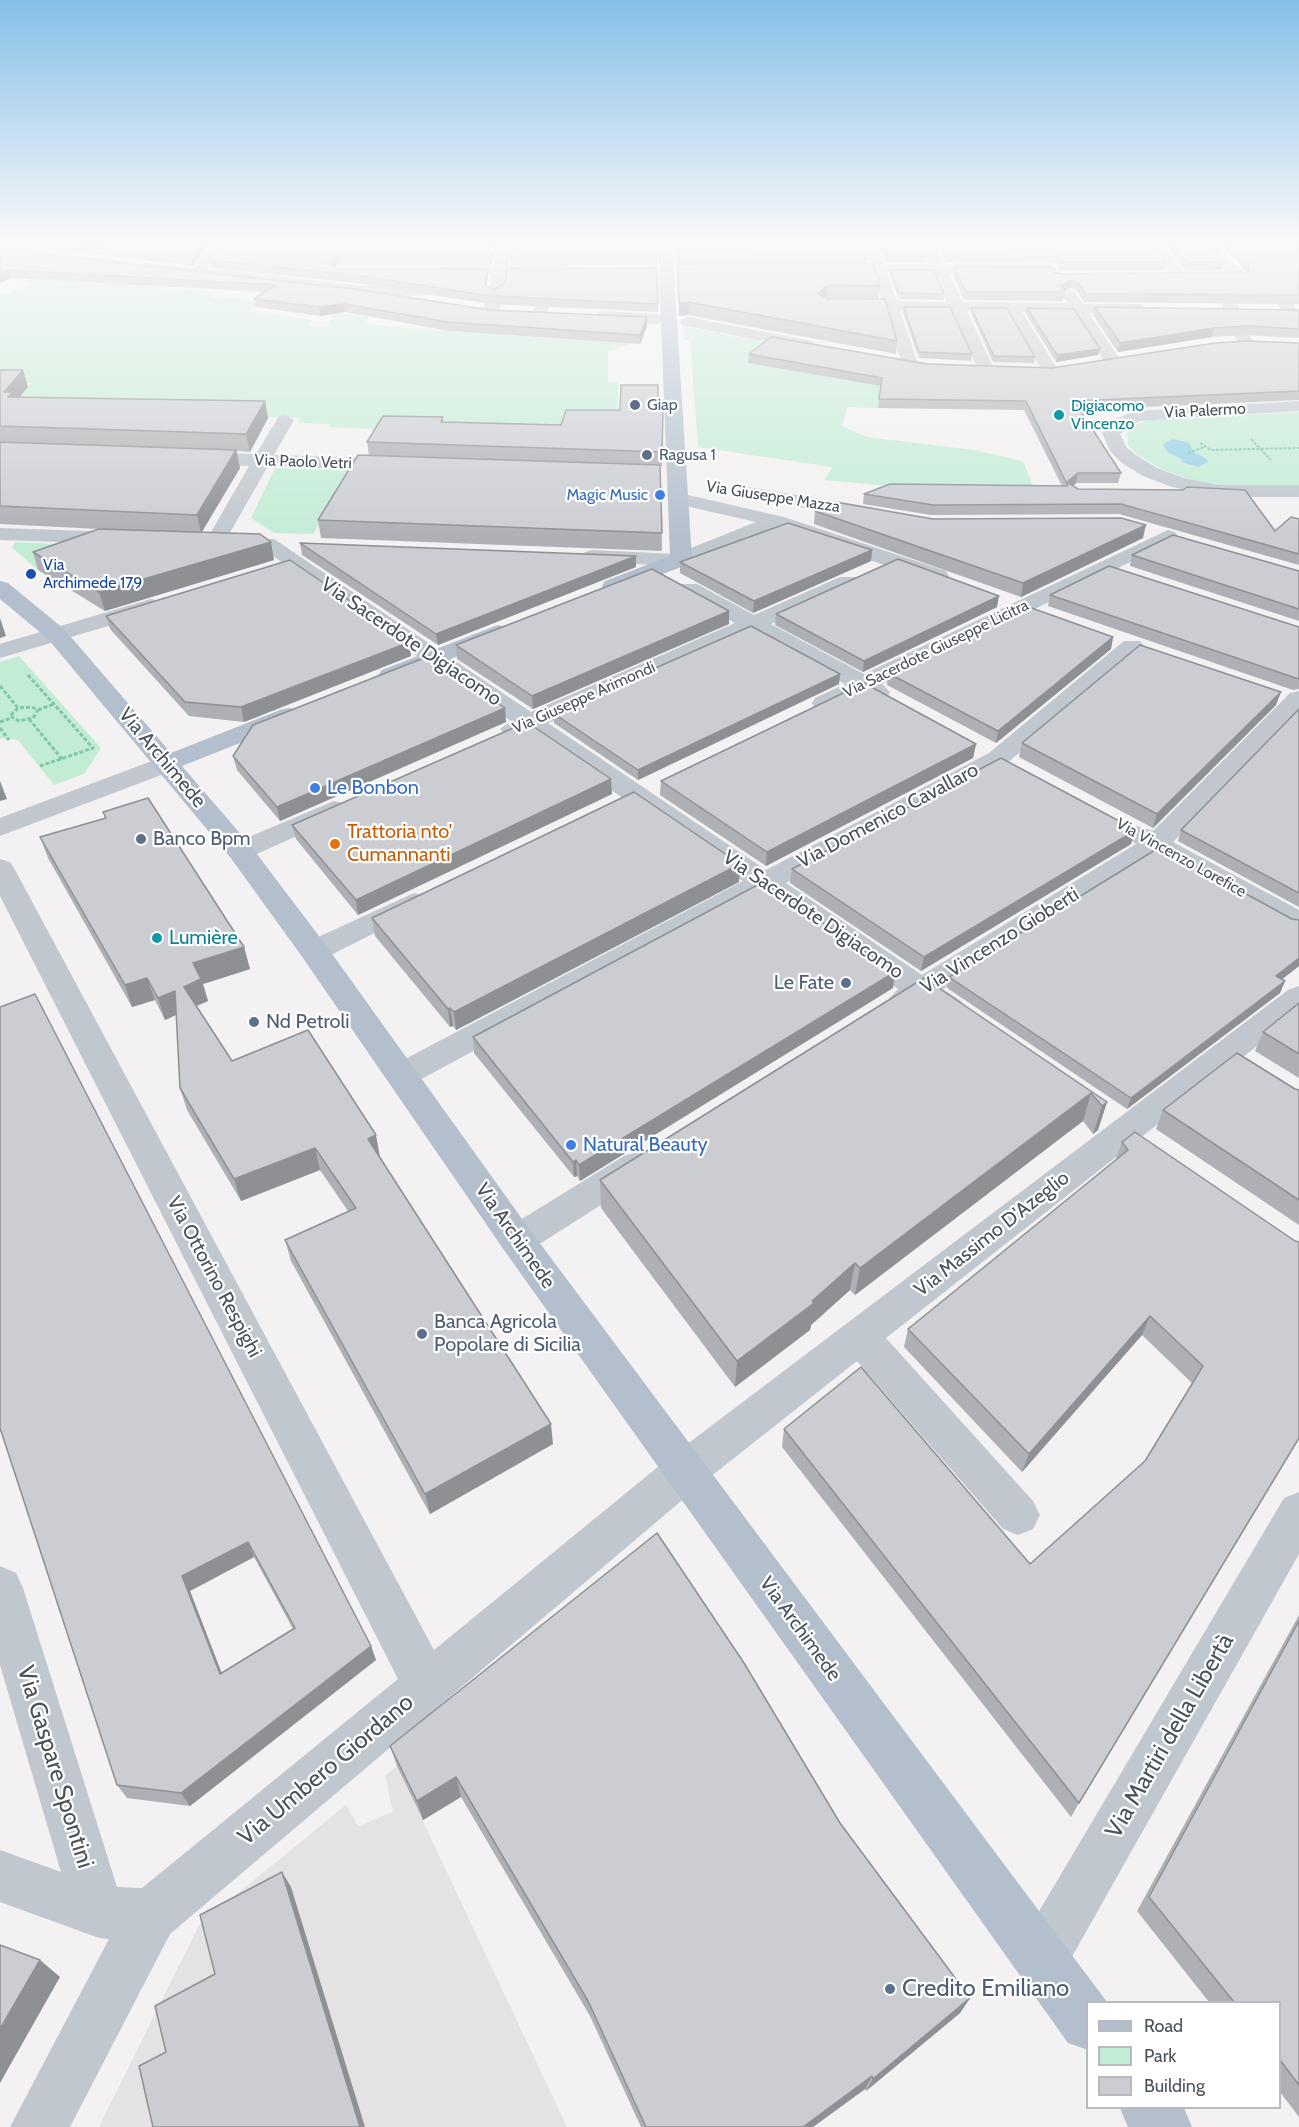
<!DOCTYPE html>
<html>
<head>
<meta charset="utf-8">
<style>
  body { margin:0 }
  #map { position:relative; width:1299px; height:2127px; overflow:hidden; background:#f3f1f1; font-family:Cabin,sans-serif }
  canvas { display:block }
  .legend { position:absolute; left:1086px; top:2001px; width:195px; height:108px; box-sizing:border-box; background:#fff; border:2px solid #b7babe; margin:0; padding:8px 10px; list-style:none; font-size:18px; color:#4a535d }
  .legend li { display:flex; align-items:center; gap:12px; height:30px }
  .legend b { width:30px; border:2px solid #b7babe }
</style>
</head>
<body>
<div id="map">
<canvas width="1299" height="2127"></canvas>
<ul class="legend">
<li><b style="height:8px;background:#b3bfcd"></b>Road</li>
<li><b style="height:16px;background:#c3ecd5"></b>Park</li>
<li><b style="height:16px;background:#cbcdd3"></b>Building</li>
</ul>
</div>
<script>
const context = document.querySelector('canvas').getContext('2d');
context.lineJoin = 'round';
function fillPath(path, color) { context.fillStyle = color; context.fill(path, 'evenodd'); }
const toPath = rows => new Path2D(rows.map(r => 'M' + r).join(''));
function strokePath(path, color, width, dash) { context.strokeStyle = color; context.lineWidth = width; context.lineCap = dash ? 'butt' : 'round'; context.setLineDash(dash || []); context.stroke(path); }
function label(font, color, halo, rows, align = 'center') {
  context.font = font + ' Cabin,sans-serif'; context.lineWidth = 4.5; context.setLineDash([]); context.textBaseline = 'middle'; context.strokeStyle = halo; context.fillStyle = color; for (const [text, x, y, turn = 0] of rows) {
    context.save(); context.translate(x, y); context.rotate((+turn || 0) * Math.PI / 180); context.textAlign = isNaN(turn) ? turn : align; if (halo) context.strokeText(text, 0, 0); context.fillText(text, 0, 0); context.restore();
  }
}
fillPath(toPath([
  [397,1766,567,2127,99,2127,199,1925,346,1805,358,1826,393,1812,385,1776]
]), '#e4e2e2');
fillPath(toPath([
  [31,278,101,284,111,278,152,282,147,287,218,292,212,297,265,301,250,311,312,320,309,326,327,327,334,313,369,316,366,324,420,329,578,340,581,335,642,339,608,352,608,382,618,383,617,420,562,440,328,427,330,424,298,423,300,418,9,409,31,383,0,383,0,294,11,294,29,283,23,281],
  [683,326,773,344,881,386,878,408,847,407,842,426,867,437,974,450,1023,461,1033,486,890,486,824,480,833,467,698,447,690,340,684,340],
  [1299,412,1299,485,1224,486,1198,482,1163,470,1135,453,1128,445,1127,433,1134,425,1149,420],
  [275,468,350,470,313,534,274,533,251,518],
  [15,542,62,544,38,570,12,548],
  [19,656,101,748,84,774,54,785,18,740,0,738,0,662]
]), '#c3ecd5');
fillPath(toPath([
  [1172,439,1188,442,1195,453,1206,458,1208,462,1198,467,1182,462,1182,459,1167,452,1163,444]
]), '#94d0e5');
strokePath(toPath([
  [1251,439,1271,460],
  [1200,443,1211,450,1299,448],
  [1188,453,1204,447]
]), '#7ec8a7', 2, [3, 1.5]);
strokePath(toPath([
  [28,675,93,748,40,766],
  [0,686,18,708],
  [32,707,38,710,33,718,19,721,10,716,18,708,32,707],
  [38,710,54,704],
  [29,719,62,759],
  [0,722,11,718],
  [0,728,9,740]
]), '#7ec8a7', 3, [4, 2]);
fillPath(toPath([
  [213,242,227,242,208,269,364,286,447,285,455,290,447,295,364,296,32,259,0,253,0,245,32,251,194,268,213,242],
  [499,242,513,242,508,266,553,266,564,242,578,242,545,316,535,316,532,313,550,274,506,274,499,311,491,316,483,311,492,274,443,274,436,270,443,266,494,266,499,242],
  [863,242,877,242,884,264,930,264,920,242,934,242,945,264,1052,265,1059,269,1052,273,949,273,963,302,1068,303,1062,295,1070,290,1075,292,1083,304,1140,304,1148,309,1140,314,1089,313,1121,361,1113,366,1107,365,1074,313,1022,312,1058,370,1050,375,1042,370,1007,312,967,311,994,369,986,374,978,369,951,311,900,310,918,364,910,369,902,364,885,310,841,310,833,305,841,300,882,301,873,273,829,272,822,268,829,264,870,264,863,242],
  [887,273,934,273,947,302,897,301,887,273],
  [1146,242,1161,242,1187,276,1185,279,1175,279,1146,242],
  [1199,242,1214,242,1247,276,1240,280,1227,280,1253,342,1251,345,1239,345,1237,342,1212,280,1200,280,1193,276,1200,272,1227,272,1199,242],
  [1278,286,1283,288,1299,314,1299,332,1293,330,1270,291,1278,286],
  [602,311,657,314,665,319,657,324,596,319,594,316,602,311],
  [688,317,812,341,820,346,812,351,682,325,680,322,682,319,688,317],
  [1299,401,1299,411,1139,421,1120,434,1127,448,1136,455,1157,468,1184,478,1218,485,1299,485,1299,497,1218,497,1172,487,1143,476,1122,463,1110,451,1102,433,1113,420,1135,411,1299,401],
  [285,415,294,420,274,455,397,459,407,465,397,471,268,466,223,545,209,545,206,541,249,466,194,464,185,458,194,452,256,454,279,416,285,415],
  [741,486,871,507,878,509,881,513,878,517,871,519,734,496,731,492,741,486],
  [679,493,784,517,946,571,949,576,946,581,930,581,778,528,677,566,592,562,585,560,581,556,585,552,592,550,676,554,756,522,672,503,669,499,672,495,679,493],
  [0,528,121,532,128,534,131,538,128,542,121,544,0,540,0,528],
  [1168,530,1175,532,1178,536,1175,540,882,684,890,692,887,697,878,699,863,694,833,708,824,710,815,708,812,703,815,698,845,684,752,633,548,723,766,870,989,753,1124,641,1140,641,1144,646,1140,651,1007,763,786,883,922,975,1136,844,1123,834,1127,828,1137,826,1153,831,1290,693,1299,691,1299,712,1173,842,1299,910,1299,931,1288,929,1156,856,943,989,961,1001,966,1009,961,1017,950,1020,939,1017,920,1004,905,1010,894,1007,889,999,898,989,763,895,414,1083,402,1087,390,1083,385,1075,390,1067,743,881,527,732,513,737,504,734,500,729,511,721,260,547,257,543,260,539,274,539,531,712,735,623,681,594,678,589,681,584,697,584,754,615,840,577,856,577,859,582,856,587,771,624,864,674,1168,530],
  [151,599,159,601,162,606,159,611,0,658,0,644,151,599],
  [168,755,177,757,181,763,177,769,0,836,0,818,168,755],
  [334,801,344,803,348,809,344,815,250,857,240,859,230,857,226,851,230,845,334,801],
  [0,859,10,862,14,868,434,1650,670,1457,1288,990,1299,986,1299,1013,886,1338,1033,1501,1040,1515,1033,1529,1018,1535,1003,1529,857,1361,700,1485,170,1934,70,2127,10,2127,109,1939,99,1938,0,1902,0,1850,61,1872,0,1665,0,1566,16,1573,23,1588,117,1887,142,1888,398,1679,0,896,0,859],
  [414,893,424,896,429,902,424,908,325,958,314,961,303,958,299,951,303,944,414,893],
  [637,1152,650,1156,655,1165,650,1174,530,1250,517,1255,504,1250,498,1240,504,1230,624,1156,637,1152],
  [1299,1492,1299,1554,1060,1978,1041,1986,1022,1978,1014,1959,1022,1940,1284,1498,1299,1492]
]), '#c0c7ce');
fillPath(toPath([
  [658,242,672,242,692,559,689,564,613,593,605,591,602,586,605,581,670,556,658,242],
  [0,581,8,583,64,629,171,753,280,710,289,708,298,710,301,715,298,720,182,766,250,845,325,944,530,1230,1107,2002,1088,2002,1088,2050,1068,2043,504,1250,303,958,230,857,48,639,0,599,0,581],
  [498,625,506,627,509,632,506,637,398,680,390,682,382,680,378,675,382,670,498,625],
  [1120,2108,1184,2108,1192,2127,1128,2127,1120,2108]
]), '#b3bfcd');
fillPath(toPath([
  [0,242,210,242,193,266],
  [498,242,491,265,338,265,334,267,337,269,488,277,486,285,493,290,657,268,658,312,491,304,356,283,211,268,210,260],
  [656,242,657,264,511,265,510,257],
  [674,242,864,242,868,254,867,262,676,263],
  [879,242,923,242,927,254,927,262,886,262],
  [936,242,1030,242,1038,244,1166,262,1164,270,1059,270,1059,265,1052,263,946,262],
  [1163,242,1206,242,1224,262,1222,270,1185,270],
  [1218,242,1299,242,1299,304,1084,302,1077,291,1071,288,1065,292,1063,301,964,300,953,275,954,267,1053,272,1060,274,1247,272],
  [0,248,30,253,490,310,647,317,647,326,640,344,449,331,345,312,320,316,255,307,254,299,264,292,11,278,0,283],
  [677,264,880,286,879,299,826,298,897,341,896,354,688,315,679,316],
  [891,270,944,294,944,300,899,299,890,275],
  [904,307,972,354,971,361,919,358,903,313],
  [1095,307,1299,310,1299,338,1245,335,1212,337,1118,352,1093,315],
  [971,308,1035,357,1034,363,993,362,971,313],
  [1027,308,1100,349,1098,355,1056,362,1026,314],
  [1299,343,1299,400,1079,410,1121,473,1118,483,1076,483,1073,486,1078,489,1275,531,1299,519,1299,565,1119,514,931,515,863,504,864,494,1062,486,1024,410,878,408,881,386,748,363,749,354,927,364,1052,368],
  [0,370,28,387,19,397,265,401,268,418,250,452,237,451,240,468,202,532,274,560,105,611,38,570,33,552,98,529,0,524],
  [658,410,663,410,662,466,660,466,662,551,321,538,318,520,369,455,367,442,443,417,443,422,561,425],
  [817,509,933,519,1143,538,1021,597,814,524,815,511,817,511],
  [300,543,636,567,438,645,302,555],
  [872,550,871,561,753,613,680,573,680,562],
  [1132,555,1299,571,1299,621,1130,566],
  [1050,595,1299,627,1299,689,1293,690,1048,606],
  [997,607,863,672,775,625,776,614],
  [106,616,411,656,244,722,189,716,110,629],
  [729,624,533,709,457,659,456,645],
  [1113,637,1111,649,996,743,887,685,888,673],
  [840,674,839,684,638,780,554,723,553,713],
  [1276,705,1153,828,1019,757,1022,743],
  [1299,709,1299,907,1178,841,1181,830],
  [506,722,280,821,237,770,233,756],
  [976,744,973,758,766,866,660,795,661,781],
  [612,794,358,915,296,839,292,825],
  [103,812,244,947,250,969,203,984,208,1001,196,1006,232,1061,380,1157,553,1444,430,1514,291,1261,285,1240,348,1211,320,1170,241,1201,187,1110,180,1088,176,1015,165,1020,155,1000,132,1007,48,858,40,837,105,818],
  [1131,844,921,971,790,883,792,869],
  [740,864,739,882,456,1030,453,1026,450,1027,375,936,372,918],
  [1292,919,1299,920,1299,966,1282,979,1285,981,1280,993,1127,1109,947,988,949,977],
  [924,978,1107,1102,1098,1130,1093,1134,1083,1121,855,1295,850,1290,811,1325,810,1330,735,1387,601,1208,600,1180],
  [893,988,580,1181,577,1176,574,1177,474,1053,473,1037],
  [1299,1003,1299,1078,1255,1051,1263,1032],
  [0,1007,371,1646,376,1660,190,1806,127,1798,117,1785],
  [254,1557,293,1629,222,1673,190,1591],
  [1295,1089,1299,1090,1299,1225,1156,1129,1163,1110],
  [1122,1142,1295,1241,1079,1803,1071,1817,782,1447,784,1429,1030,1564,1145,1461,1192,1383,1142,1335,1022,1472,904,1347,908,1329,1115,1161],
  [1299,1615,1299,2117,1280,2092,1280,2002,1209,2002,1137,1911],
  [390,1746,840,1823,970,1998,960,2013,866,2091,865,2089,813,2127,641,2127,590,2016,461,1797,423,1820,397,1766]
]), '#afb0b5');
fillPath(toPath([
  [203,242,210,242,193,266,191,258],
  [495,242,498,242,491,265,491,257],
  [337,257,338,265,329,270,328,262],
  [488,269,488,277,485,292,484,284],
  [9,270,11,278,0,283,0,274],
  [1072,280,1071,288,1063,292,1061,286],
  [828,285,827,298,817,306,818,293],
  [689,302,688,315,679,316,679,303],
  [344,304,345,312,320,316,319,307],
  [647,317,647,326,640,344,640,335],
  [1214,328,1212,337,1118,352,1120,343],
  [1100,349,1098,355,1056,362,1057,355],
  [23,370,28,387,11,407,4,392],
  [265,401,268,418,250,452,246,434],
  [236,450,240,468,201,533,197,515],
  [1078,473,1076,483,1068,490,1068,486,1067,483],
  [1146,525,1143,538,1021,597,1023,583],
  [271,542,274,560,105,611,99,592],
  [872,550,871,561,753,613,754,601],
  [636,556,636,567,438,645,436,634],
  [999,596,997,607,863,672,864,661],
  [729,611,729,624,533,709,532,696],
  [0,618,6,636,0,638],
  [1113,637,1111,649,996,743,998,731],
  [410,642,411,656,244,722,241,707],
  [840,674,839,684,638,780,638,770],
  [1281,692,1276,705,1153,828,1157,814],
  [505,708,506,722,280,821,277,807],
  [976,744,973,758,766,866,767,852],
  [611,779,612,794,358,915,356,900],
  [0,781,7,799,0,801],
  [1136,830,1131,844,921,971,924,957],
  [740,864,739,882,456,1030,454,1012],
  [244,947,250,969,203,984,208,1001,190,1009,184,987,193,963],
  [1299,958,1299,966,1271,988,1276,976],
  [895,972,893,988,580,1181,579,1165],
  [147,978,155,1000,132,1007,125,985],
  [1285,981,1280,993,1127,1109,1131,1098],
  [175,991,182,1012,165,1020,158,998],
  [450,1008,453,1026,450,1027,448,1009],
  [1091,1093,1083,1121,855,1295,860,1268],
  [1107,1102,1098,1130,1093,1134,1102,1106],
  [376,1135,380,1157,372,1160,368,1139],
  [315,1148,320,1170,241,1201,234,1179],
  [576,1160,577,1176,574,1177,573,1162],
  [855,1263,850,1290,811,1325,810,1330,735,1387,737,1361,812,1301],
  [1150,1316,1142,1335,1022,1472,1029,1454],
  [551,1424,553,1444,430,1514,425,1494],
  [248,1542,254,1557,190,1591,227,1688,220,1674,182,1576],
  [371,1646,376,1660,190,1806,181,1793],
  [456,1777,461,1797,423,1820,417,1801],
  [282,1872,291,1887,365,2127,360,2127],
  [40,1960,60,1977,0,2083,0,2029],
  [970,1998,960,2013,866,2091,873,2079],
  [872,2076,865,2089,813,2127,803,2127]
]), '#8e9094');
const building = toPath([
  [61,242,203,242,191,258,61,242],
  [222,242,495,242,491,257,337,257,328,262,337,269,488,269,484,284,493,290,505,283,507,269,657,268,658,304,491,296,355,275,210,260,222,242],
  [513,242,656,242,657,256,510,257,513,242],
  [675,242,864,242,868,254,676,255,675,242],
  [883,242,923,242,927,254,886,254,883,242],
  [941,242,1030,242,1038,244,1043,242,1152,242,1166,262,1061,262,1060,257,1053,255,947,254,941,242],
  [1171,242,1206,242,1224,262,1187,262,1171,242],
  [1227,242,1299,242,1299,295,1086,294,1078,283,1072,280,1061,286,1065,292,966,292,954,267,1052,267,1053,272,1060,274,1249,272,1249,264,1227,242],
  [0,248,30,253,355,289,490,310,647,317,640,335,448,322,344,304,319,307,254,299,276,285,9,270,0,274,0,248],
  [873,263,880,286,828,285,818,293,828,299,885,299,897,341,689,302,679,303,677,264,873,263],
  [891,270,933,270,944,294,899,293,891,270],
  [904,307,950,307,972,354,919,352,904,307],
  [1095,307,1299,310,1299,329,1247,326,1214,328,1120,343,1095,307],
  [971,308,1007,308,1035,357,994,356,971,308],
  [1027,308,1074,309,1100,349,1057,355,1027,308],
  [771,337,927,364,1052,368,1215,343,1247,341,1299,343,1299,391,1074,401,1121,473,1078,473,1067,482,1078,489,1183,490,1187,487,1245,490,1275,531,1291,517,1299,519,1299,554,1121,504,933,505,864,494,890,484,1068,486,1026,401,879,399,882,378,749,354,771,337],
  [0,370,23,370,4,392,13,392,8,397,265,401,246,434,0,426,0,370],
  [621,385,658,385,658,410,663,410,662,452,367,442,383,416,443,417,441,422,561,425,566,410,620,410,621,385],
  [0,442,236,450,197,515,0,506,0,442],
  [358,455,660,465,662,533,318,520,358,455],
  [835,502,933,519,1121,518,1146,525,1023,583,815,511,819,510,817,509,835,502],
  [788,523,872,550,754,601,680,562,788,523],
  [99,529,260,534,271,542,99,592,33,552,99,529],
  [1173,535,1299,571,1299,609,1132,555,1173,535],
  [300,543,636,556,436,634,300,543],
  [898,559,999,596,864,661,776,614,898,559],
  [290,560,410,642,241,707,185,702,106,616,290,560],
  [1109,566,1299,627,1299,679,1050,595,1109,566],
  [652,569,729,611,532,696,456,645,652,569],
  [1026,606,1113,637,998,731,888,673,1026,606],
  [751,626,840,674,638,770,553,713,751,626],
  [1140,645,1281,692,1157,814,1022,743,1140,645],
  [429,656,505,708,277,807,233,756,253,725,429,656],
  [864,683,976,744,767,852,661,781,864,683],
  [1299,709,1299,893,1181,830,1299,709],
  [527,722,611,779,356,900,292,825,527,722],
  [1001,758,1136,830,924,957,792,869,1001,758],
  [634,792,740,864,454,1012,450,1008,448,1009,372,918,634,792],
  [148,798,244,947,193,963,201,979,184,987,232,1061,308,1030,376,1135,368,1139,551,1424,425,1494,285,1240,356,1208,315,1148,234,1179,180,1088,175,991,158,998,147,978,125,985,40,837,106,818,103,812,148,798],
  [1160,847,1292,919,1299,920,1299,958,1276,976,1285,981,1131,1098,949,977,1160,847],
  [763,882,895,972,579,1165,576,1160,573,1162,473,1037,763,882],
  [924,978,1107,1102,1102,1106,1091,1093,860,1268,855,1263,812,1301,814,1303,737,1361,600,1180,924,978],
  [35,994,371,1646,181,1793,117,1785,0,1428,0,1007,35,994],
  [248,1542,295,1628,220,1674,182,1576,248,1542],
  [1299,1003,1299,1054,1263,1032,1299,1003],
  [1237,1053,1295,1089,1299,1090,1299,1200,1163,1110,1237,1053],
  [1135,1132,1295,1241,1299,1242,1299,1438,1079,1803,784,1429,861,1367,1030,1564,1145,1461,1203,1366,1150,1316,1029,1454,908,1329,1128,1150,1122,1142,1135,1132],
  [657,1533,744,1663,840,1823,970,1998,873,2079,872,2076,803,2127,646,2127,588,2001,456,1777,417,1801,390,1746,657,1533],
  [1299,1621,1299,2085,1280,2060,1280,2002,1234,2002,1149,1897,1299,1621],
  [282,1872,360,2127,153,2127,139,2066,166,2052,155,2006,215,1974,200,1915,282,1872],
  [0,1945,40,1960,0,2029,0,1945]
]);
fillPath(building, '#cbcdd3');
strokePath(building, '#8e9094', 1.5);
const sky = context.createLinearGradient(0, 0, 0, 540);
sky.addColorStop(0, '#86bfe7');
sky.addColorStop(0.45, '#faf9f9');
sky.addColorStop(1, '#faf9f900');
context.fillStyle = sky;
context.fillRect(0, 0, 1299, 540);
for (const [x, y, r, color] of [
  [635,405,6,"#5c6f8a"],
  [1059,415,6,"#0f9aa8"],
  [647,455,6,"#5c6f8a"],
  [660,495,6,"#3f7fe0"],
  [31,574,6,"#1a4fb4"],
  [315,788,6,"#3f7fe0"],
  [141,839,6,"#5c6f8a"],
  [335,844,6,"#e8710a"],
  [157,938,6,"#0f9aa8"],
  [846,983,6,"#5c6f8a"],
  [254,1022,6,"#5c6f8a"],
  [571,1145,6,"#3f7fe0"],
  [422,1334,6,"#5c6f8a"],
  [890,1989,6,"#5c6f8a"]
]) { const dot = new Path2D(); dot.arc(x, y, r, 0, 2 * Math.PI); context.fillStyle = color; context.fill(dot); strokePath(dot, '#fff', 2); }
label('16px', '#4e5e75', '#fff', [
  ["Giap",647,405],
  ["Ragusa 1",659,455]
], 'left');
label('16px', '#0d838f', '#fff', [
  ["Digiacomo",1071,406],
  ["Vincenzo",1071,424]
], 'left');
label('16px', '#4a535d', '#fff', [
  ["Via Palermo",1205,411,-3],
  ["Via Paolo Vetri",303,462,2],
  ["Via Giuseppe Mazza",773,497,9],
  ["Via Sacerdote Giuseppe Licitra",936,649,-26],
  ["Via Giuseppe Arimondi",584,698,-24],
  ["Via Vincenzo Lorefice",1181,858,29]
]);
label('16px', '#366cbe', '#fff', [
  ["Magic Music",648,495]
], 'right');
label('16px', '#164399', '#fff', [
  ["Via",43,565],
  ["Archimede 179",43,583]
], 'left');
label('20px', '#4a535d', '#fff', [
  ["Via Sacerdote Digiacomo",411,642,34],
  ["Via Archimede",162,758,50],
  ["Via Domenico Cavallaro",888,816,-28],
  ["Via Sacerdote Digiacomo",813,915,34],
  ["Via Vincenzo Gioberti",1000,941,-32],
  ["Via Massimo D'Azeglio",992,1234,-38],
  ["Via Archimede",515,1236,55],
  ["Via Ottorino Respighi",214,1277,62],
  ["Via Archimede",800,1629,54]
]);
label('20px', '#366cbe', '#fff', [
  ["Le Bonbon",327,788],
  ["Natural Beauty",583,1145]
], 'left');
label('20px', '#c56008', '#fff', [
  ["Trattoria nto'",347,832],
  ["Cumannanti",347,855]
], 'left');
label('20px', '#4e5e75', '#fff', [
  ["Banco Bpm",153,839],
  ["Le Fate",834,983,"right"],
  ["Nd Petroli",266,1022],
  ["Banca Agricola",434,1322],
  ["Popolare di Sicilia",434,1345]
], 'left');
label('20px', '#0d838f', '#fff', [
  ["Lumière",169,938]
], 'left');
label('24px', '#4a535d', '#fff', [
  ["Via Martiri della Libertà",1170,1736,-60],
  ["Via Gaspare Spontini",55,1767,73],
  ["Via Umbero Giordano",326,1770,-40]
]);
label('24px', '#4e5e75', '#fff', [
  ["Credito Emiliano",902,1989]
], 'left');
</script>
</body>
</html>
